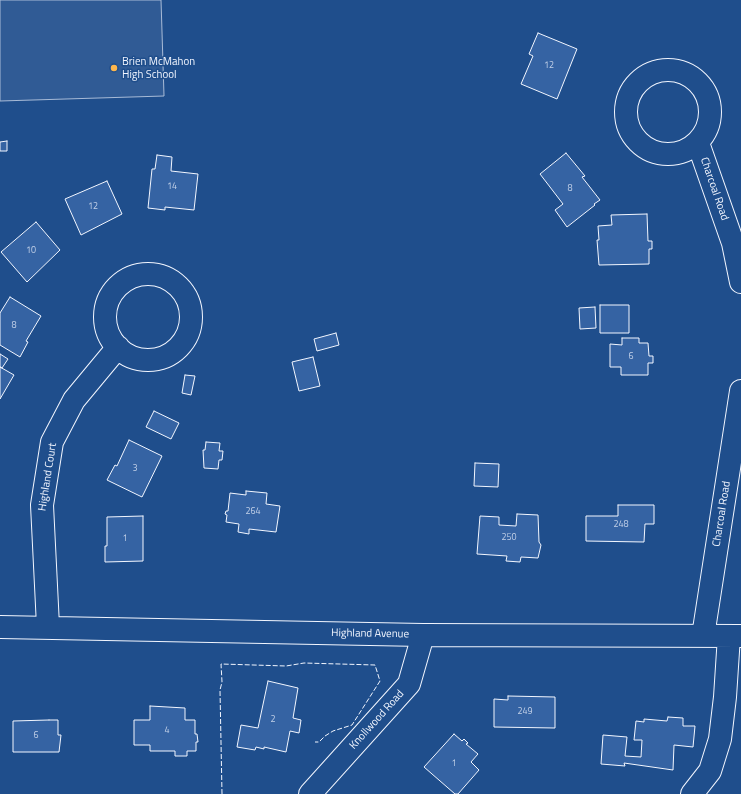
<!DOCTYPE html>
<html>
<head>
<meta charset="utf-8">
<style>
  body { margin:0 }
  canvas { display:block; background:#1f4e8c }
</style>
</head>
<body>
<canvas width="741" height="794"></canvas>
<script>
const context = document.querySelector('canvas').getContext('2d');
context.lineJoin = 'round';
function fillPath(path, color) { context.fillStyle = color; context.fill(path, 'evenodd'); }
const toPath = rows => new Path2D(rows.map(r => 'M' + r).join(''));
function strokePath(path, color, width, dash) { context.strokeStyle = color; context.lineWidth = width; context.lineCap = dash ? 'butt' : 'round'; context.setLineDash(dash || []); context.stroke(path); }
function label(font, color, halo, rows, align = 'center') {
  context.font = font + ' "Titillium Web",sans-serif'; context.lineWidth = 3; context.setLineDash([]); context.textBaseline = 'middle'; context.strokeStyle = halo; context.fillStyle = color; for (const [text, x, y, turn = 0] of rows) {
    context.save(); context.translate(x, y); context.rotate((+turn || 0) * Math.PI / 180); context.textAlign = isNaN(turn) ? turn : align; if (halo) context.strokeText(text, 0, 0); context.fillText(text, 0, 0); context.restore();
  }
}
const built = toPath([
  [0,0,161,0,164,96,0,101,0,0]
]);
fillPath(built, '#305b95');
strokePath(built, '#a8bbd7', 1);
const building = toPath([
  [538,33,577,49,557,99,521,84,533,56,529,54,538,33],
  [7,141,7,151,0,151,0,142,7,141],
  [566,153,585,176,582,177,600,200,594,204,595,205,567,227,555,210,563,204,540,174,566,153],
  [157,155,172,157,171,171,198,174,194,210,165,207,165,210,148,208,152,169,155,169,157,155],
  [107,181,122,214,81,235,65,199,107,181],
  [647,214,648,241,652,241,652,249,649,249,649,264,599,265,597,240,599,240,598,226,612,225,611,215,647,214],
  [36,222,60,250,27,282,1,252,36,222],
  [10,297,41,316,26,341,28,342,20,357,0,345,0,313,10,297],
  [600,305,629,305,629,333,600,333,600,305],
  [595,307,596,328,580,329,579,308,595,307],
  [336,333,339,345,317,351,314,339,336,333],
  [622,338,639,338,639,343,648,343,649,356,653,356,653,363,648,363,648,375,621,375,621,367,610,367,610,344,622,345,622,338],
  [0,354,8,359,2,368,0,367,0,354],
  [313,357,320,386,299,391,292,362,313,357],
  [0,367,14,375,0,399,0,367],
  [185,375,195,376,191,395,182,393,185,375],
  [154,411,179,423,171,439,146,427,154,411],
  [129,440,162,456,142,497,107,480,115,465,117,466,129,440],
  [206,442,220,443,219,451,223,451,222,460,219,460,218,469,204,468,203,450,205,450,206,442],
  [475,463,499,464,498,487,474,486,475,463],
  [246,491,267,493,266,504,280,506,276,532,249,529,249,534,238,532,239,524,226,522,227,515,225,514,226,511,228,511,230,493,246,495,246,491],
  [618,505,654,505,654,524,645,524,644,542,586,541,586,516,618,516,618,505],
  [517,514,538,515,539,542,541,545,538,558,521,557,520,562,506,561,507,556,477,554,480,516,499,517,499,525,516,526,517,514],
  [143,516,143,561,105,562,105,546,107,546,107,517,143,516],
  [268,681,298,688,293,718,301,720,299,733,290,731,286,752,264,747,264,749,256,747,255,750,237,747,241,725,258,728,268,681],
  [508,696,555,697,555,728,494,727,494,699,508,700,508,696],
  [150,706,185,708,185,720,195,720,195,734,197,734,198,742,196,742,196,751,187,751,187,756,175,756,175,751,150,751,150,745,134,745,134,720,150,720,150,706],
  [668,717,683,718,683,726,695,726,693,747,674,745,673,770,624,763,625,766,601,764,603,735,627,737,625,756,641,757,642,740,634,740,636,721,644,722,644,719,667,721,668,717],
  [49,720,58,720,58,735,61,735,59,752,13,752,13,721,49,720],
  [454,734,462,741,464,739,468,743,466,744,478,754,471,762,479,770,458,794,455,794,424,767,454,734]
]);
fillPath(building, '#3563a3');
strokePath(building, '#f2f6ff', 1);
const minor = toPath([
  '626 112a42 42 0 1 1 84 0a42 42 0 1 1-84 0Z',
  [698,143,733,243,741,282],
  '105 317a43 43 0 1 1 86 0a43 43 0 1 1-86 0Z',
  [48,626,42,505,52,442,74,400,118,347],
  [0,627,423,635,741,636],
  [703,636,741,391],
  [310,794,409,684,423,635],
  [692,794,710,771,720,739,725,697,729,636]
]);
strokePath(minor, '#f2f6ff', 24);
strokePath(minor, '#1f4e8c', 22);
strokePath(toPath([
  [222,794,220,690,222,682,221,664,286,666,304,663,375,665,380,681,352,725,333,731,325,736,319,742,315,742]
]), '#f2f6ff', 1, [5, 2]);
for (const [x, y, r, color] of [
  [114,68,4,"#ffb74d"]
]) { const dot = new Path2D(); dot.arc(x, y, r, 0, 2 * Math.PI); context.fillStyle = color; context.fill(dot); strokePath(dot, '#1f4e8c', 1.5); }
label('9px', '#c3d1e8', null, [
  ["12",549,66],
  ["14",172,187],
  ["8",570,189],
  ["12",93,207],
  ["10",31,251],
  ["8",14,326],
  ["6",631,357],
  ["3",135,469],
  ["264",253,512],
  ["248",621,525],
  ["250",509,538],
  ["1",125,539],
  ["249",525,712],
  ["2",273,720],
  ["4",167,731],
  ["6",36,736],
  ["1",454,764]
]);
label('11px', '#f2f6ff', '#1f4e8c', [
  ["Brien McMahon",122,62],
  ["High School",122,75]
], 'left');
label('11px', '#f2f6ff', '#1f4e8c', [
  ["Charcoal Road",714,189,71],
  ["Highland Court",48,477,-81],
  ["Charcoal Road",722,514,-81],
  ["Highland Avenue",370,634,1],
  ["Knollwood Road",377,720,-48]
]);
</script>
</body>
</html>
